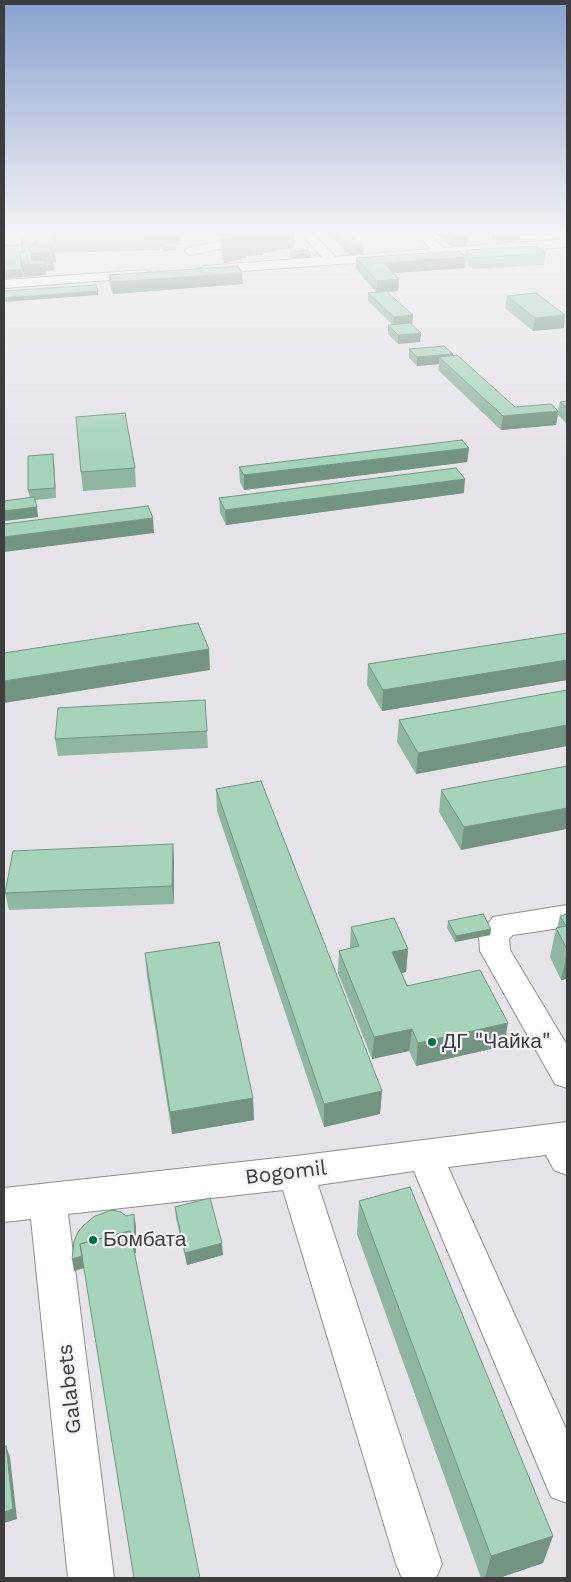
<!DOCTYPE html>
<html>
<head>
<meta charset="utf-8">
<style>
  body { margin:0 }
  #map { position:relative; width:571px; height:1582px; overflow:hidden; background:#e6e4e9; font-family:"Work Sans",sans-serif }
  canvas { display:block }
  .frame { position:absolute; inset:0; border:5px solid #3d3c3e; pointer-events:none }
</style>
</head>
<body>
<div id="map">
<canvas width="571" height="1582"></canvas>
<div class="frame"></div>
</div>
<script>
const context = document.querySelector('canvas').getContext('2d');
context.lineJoin = 'round';
const toPath = rows => new Path2D(rows.map(r => 'M' + r).join(''));
function strokePath(path, color, width, dash) { context.strokeStyle = color; context.lineWidth = width; context.lineCap = dash ? 'butt' : 'round'; context.setLineDash(dash || []); context.stroke(path); }
function fillPath(path, color) { context.fillStyle = color; context.fill(path, 'evenodd'); }
function label(font, color, halo, rows, align = 'center') {
  context.font = font + ' "Work Sans",sans-serif'; context.lineWidth = 4.5; context.setLineDash([]); context.textBaseline = 'middle'; context.strokeStyle = halo; context.fillStyle = color; for (const [text, x, y, turn = 0] of rows) {
    context.save(); context.translate(x, y); context.rotate((+turn || 0) * Math.PI / 180); context.textAlign = isNaN(turn) ? turn : align; if (halo) context.strokeText(text, 0, 0); context.fillText(text, 0, 0); context.restore();
  }
}
const minor = toPath([
  [265,233,286,233,280,236,190,255,184,251,190,247,265,233],
  [301,233,313,233,335,257,431,249,415,233,427,233,444,248,567,239,567,247,204,274,198,270,204,266,322,257,301,233],
  [145,270,149,271,151,274,149,277,4,288,4,280,145,270],
  [567,905,567,927,513,935,509,939,510,950,567,1045,567,1088,555,1084,480,951,479,936,493,917,567,905],
  [567,1122,567,1175,554,1170,546,1155,448,1167,567,1431,567,1503,551,1497,414,1171,318,1185,442,1564,436,1578,402,1578,396,1564,283,1190,68,1214,114,1578,68,1578,31,1219,4,1222,4,1188,296,1156,567,1122]
]);
const major = toPath([
  [35,233,62,233,56,237,4,245,4,237,35,233]
]);
strokePath(minor, '#908d92', 2);
strokePath(major, '#908d92', 1);
fillPath(minor, '#fff');
fillPath(major, '#fff');
fillPath(toPath([
  [174,233,180,244,175,245,176,250,163,251,161,247,161,250,55,253,56,262,53,262,54,270,46,271,46,275,24,277,21,263,23,277,4,279,4,246,21,245,21,238,30,235],
  [200,233,254,233,294,246,293,246,293,248,263,253,263,255,246,256,246,258,224,263,222,259,221,236,222,236,222,235,208,236,201,235],
  [326,233,362,233,350,234,363,254,350,255,331,236],
  [435,233,468,233,466,246,451,247],
  [492,233,521,233,520,241,497,243,491,239],
  [466,250,546,253,544,265,473,269,466,262,465,268,394,273,399,279,398,291,386,292,413,315,412,324,411,324,421,333,420,342,398,344,388,334,388,325,393,325,368,301,368,293,376,292,356,269,356,258,465,256],
  [290,252,311,257,293,259,290,256],
  [109,275,243,284,113,294,110,286],
  [507,296,564,328,533,331,505,308],
  [409,349,453,354,453,355,515,407,558,411,560,402,567,401,567,423,566,423,558,415,556,425,501,430,438,370,439,364,417,366,409,358],
  [469,448,467,462,244,490,240,482,239,467],
  [54,464,56,498,35,500,38,517,4,521,4,501,30,498,28,490],
  [135,468,136,487,83,491,81,472],
  [464,493,226,525,220,513,219,498],
  [567,633,567,680,382,711,367,685,368,664],
  [567,690,567,746,416,774,397,742,399,720],
  [205,700,208,748,58,756,55,739],
  [567,766,461,850,439,812,441,790],
  [216,789,382,1091,380,1114,324,1127,217,811],
  [173,844,174,862,174,904,9,910,5,893],
  [567,914,567,979,561,980,550,957,556,928,557,928,560,916],
  [448,921,491,929,490,935,455,942,447,928],
  [351,927,408,949,406,972,402,973,407,986,504,1046,416,1066,409,1051,372,1059,338,973,339,951,350,948],
  [145,953,253,1098,254,1120,172,1134,147,976],
  [359,1201,553,1536,543,1563,499,1578,481,1578,357,1234],
  [175,1207,223,1255,187,1265,176,1219]
]), '#8fb6a0');
fillPath(toPath([
  [179,233,180,244,162,246,161,245,160,247,160,236],
  [208,233,243,233,222,233,222,235,208,236],
  [245,233,294,233,294,246,293,246,293,248,263,253,263,255,246,256,246,258,224,263,223,240],
  [452,233,468,233,466,246,451,247],
  [498,233,521,233,520,241,497,243],
  [525,233,545,233,545,234,525,235],
  [35,243,36,253,48,244,54,243,56,262,53,262,54,270,46,271,46,275,24,277,22,265,34,264,32,254,33,244],
  [176,246,176,250,163,251,163,247],
  [363,247,363,254,350,255,350,248],
  [311,253,311,257,293,259,293,255],
  [466,257,465,268,383,274,384,263],
  [22,269,23,277,4,279,4,271],
  [242,273,243,284,113,294,112,282],
  [399,279,398,291,376,293,377,281],
  [98,291,98,295,4,302,4,298],
  [413,315,412,324,394,326,394,317],
  [565,315,564,328,533,331,535,318],
  [421,333,420,342,398,344,398,335],
  [453,354,452,363,439,357,439,364,417,366,417,357],
  [558,411,556,425,501,430,503,416],
  [469,448,467,462,244,490,244,475],
  [53,454,54,464,56,498,55,488],
  [465,479,464,493,226,525,225,510],
  [37,507,38,517,4,521,4,511],
  [153,518,154,533,4,552,4,537],
  [209,649,210,670,4,703,4,681],
  [567,660,567,680,382,711,383,690],
  [567,725,567,746,416,774,418,753],
  [567,808,567,829,461,850,464,827],
  [173,844,174,862,174,904,172,886],
  [491,929,490,935,455,942,456,936],
  [408,949,406,972,390,975,392,952],
  [567,953,567,979,561,980],
  [508,1023,504,1046,416,1066,418,1043],
  [412,1029,409,1051,372,1059,374,1037],
  [382,1091,380,1114,324,1127,324,1104],
  [253,1098,254,1120,172,1134,170,1112],
  [134,1214,136,1226,136,1253,74,1271,72,1259],
  [222,1243,223,1255,187,1265,185,1253],
  [6,1446,10,1457,17,1519,4,1523],
  [553,1536,543,1563,499,1578,485,1578,491,1556]
]), '#749482');
const building = toPath([
  [43,233,160,233,51,236,54,243,48,244,52,252,32,254,30,245,37,245,34,237,44,236,43,233],
  [160,233,179,233,160,236,160,233],
  [222,233,254,233,245,233,246,235,223,240,221,236,224,236,222,233],
  [335,233,349,233,363,247,350,248,335,233],
  [43,234,43,236,34,237,35,243,33,244,33,245,30,245,32,261,44,260,45,264,22,265,20,252,25,252,21,238,30,235,43,234],
  [174,244,176,246,163,247,161,245,174,244],
  [22,245,23,252,20,252,21,255,20,255,22,269,4,271,4,246,22,245],
  [537,246,546,253,474,258,466,250,537,246],
  [308,250,311,253,293,255,290,252,308,250],
  [459,251,466,257,384,263,399,279,377,281,356,258,459,251],
  [238,266,242,273,112,282,109,275,238,266],
  [96,285,98,291,4,298,4,291,96,285],
  [386,291,413,315,394,317,368,293,386,291],
  [536,293,565,315,535,318,507,296,536,293],
  [410,323,421,333,398,335,388,325,410,323],
  [444,346,453,354,417,357,409,349,444,346],
  [457,355,515,407,551,404,558,411,503,416,439,357,457,355],
  [567,401,567,408,560,402,567,401],
  [125,413,135,468,81,472,76,417,125,413],
  [462,440,469,448,244,475,239,467,462,440],
  [53,454,55,488,28,490,28,456,53,454],
  [456,468,465,479,225,510,219,498,456,468],
  [34,497,37,507,4,511,4,501,34,497],
  [148,506,153,518,4,537,4,524,148,506],
  [198,623,209,649,4,681,4,653,198,623],
  [567,633,567,660,383,690,368,664,567,633],
  [567,690,567,725,418,753,399,720,567,690],
  [205,700,207,731,55,739,58,708,205,700],
  [567,766,567,808,464,827,441,790,567,766],
  [261,781,382,1091,324,1104,216,789,261,781],
  [173,844,172,886,5,893,13,851,173,844],
  [483,914,491,929,456,936,448,921,483,914],
  [567,914,567,949,556,928,566,926,560,916,567,914],
  [394,918,408,949,392,952,407,986,480,970,508,1023,418,1043,412,1029,374,1037,339,951,359,946,351,927,394,918],
  [219,942,253,1098,170,1112,145,953,219,942],
  [410,1187,553,1536,491,1556,359,1201,410,1187],
  [210,1198,222,1243,185,1253,175,1207,210,1198],
  [112,1210,121,1212,126,1216,134,1214,135,1241,132,1242,130,1231,80,1244,82,1256,72,1259,74,1241,78,1232,84,1225,95,1216,112,1210],
  [130,1231,200,1578,134,1578,80,1244,130,1231],
  [6,1446,13,1509,4,1512,4,1447,6,1446]
]);
fillPath(building, '#a6d4ba');
strokePath(building, '#749482', 1);
const sky = context.createLinearGradient(0, 0, 0, 454);
sky.addColorStop(0, '#88a1cf');
sky.addColorStop(0.51, '#f4f3f5');
sky.addColorStop(1, '#f4f3f500');
context.fillStyle = sky;
context.fillRect(0, 0, 571, 454);
for (const [x, y, r, color] of [
  [432,1042,5,"#016f47"],
  [93,1240,5,"#016f47"]
]) { const dot = new Path2D(); dot.arc(x, y, r, 0, 2 * Math.PI); context.fillStyle = color; context.fill(dot); strokePath(dot, '#f4f1f6', 2); }
label('21px', '#3d3c3e', '#f4f1f6', [
  ["ДГ \"Чайка\"",442,1042],
  ["Бомбата",103,1240]
], 'left');
label('21px', '#3d3c3e', '#f4f1f6', [
  ["Bogomil",286,1173,-7],
  ["Galabets",70,1389,-96]
]);
</script>
</body>
</html>
